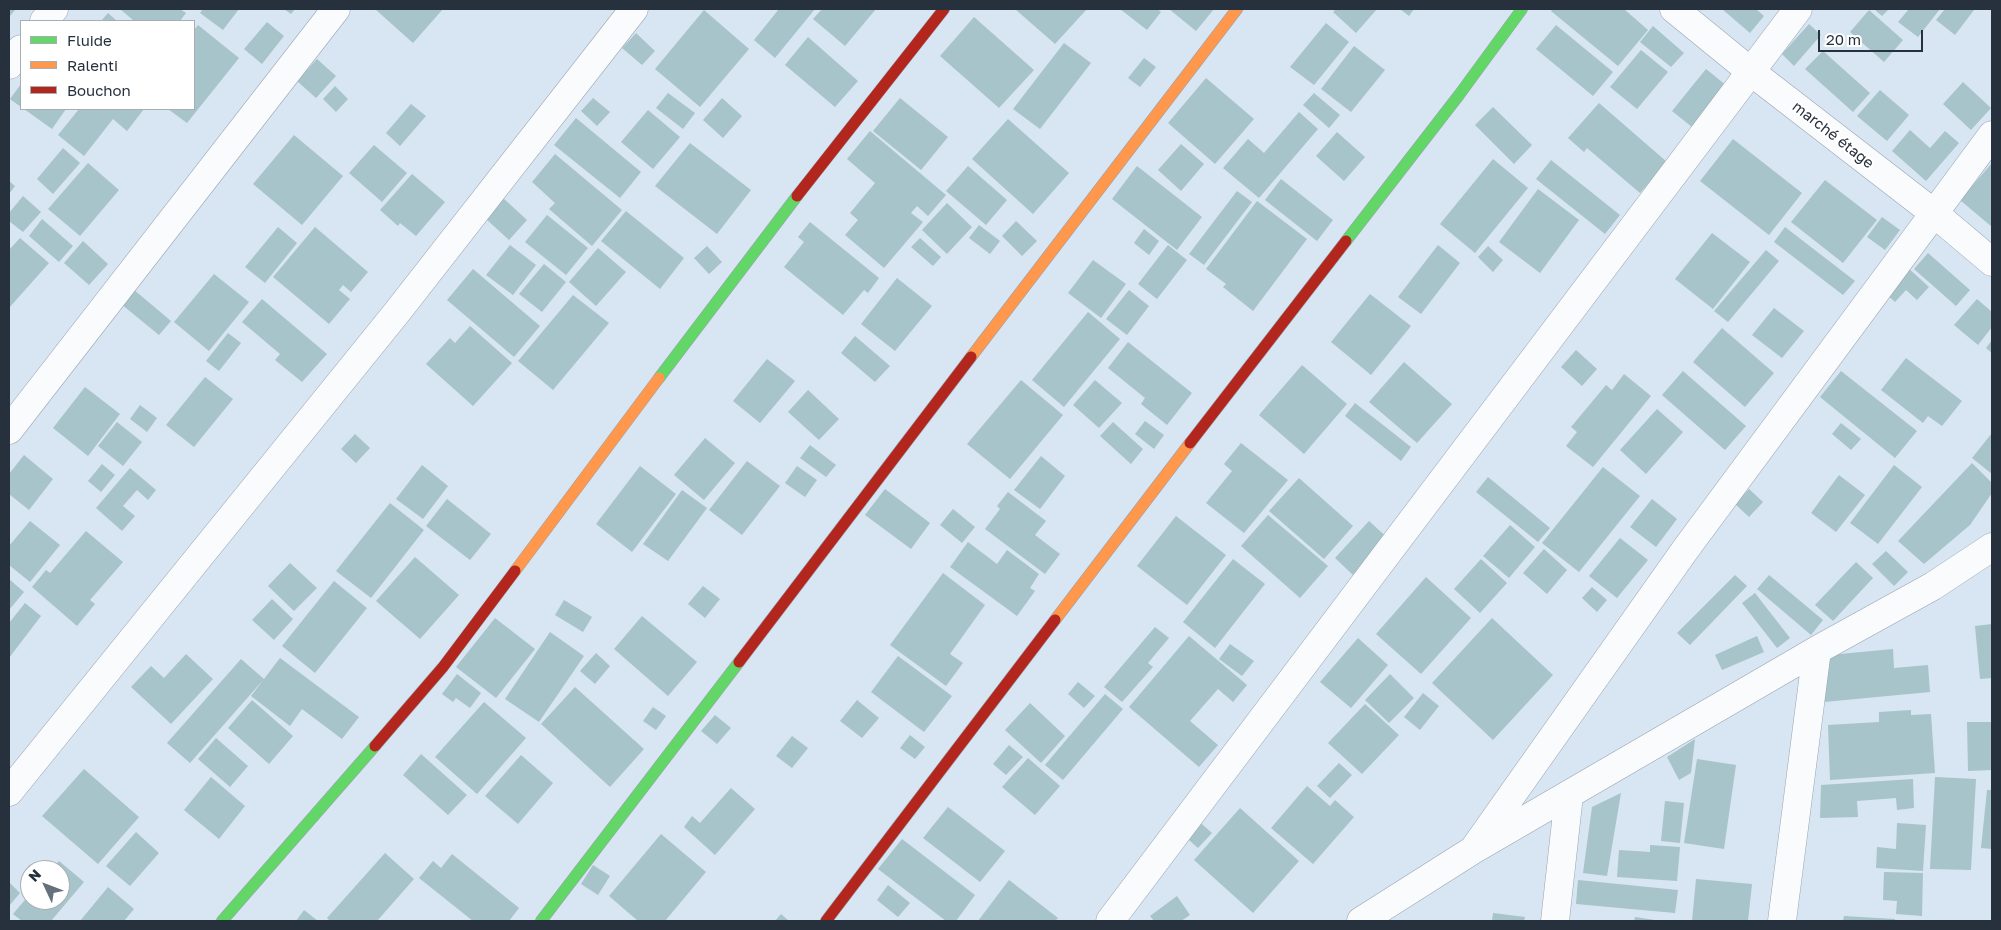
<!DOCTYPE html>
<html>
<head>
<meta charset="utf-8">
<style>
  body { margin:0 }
  #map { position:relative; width:2001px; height:930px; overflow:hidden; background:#d8e5f2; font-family:"Golos Text",sans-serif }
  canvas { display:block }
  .frame { position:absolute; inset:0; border:10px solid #26313d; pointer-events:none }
  .legend { position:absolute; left:20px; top:20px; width:175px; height:90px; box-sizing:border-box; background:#fff; border:1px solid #a8adb1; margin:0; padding:6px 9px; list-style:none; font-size:15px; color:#26313d }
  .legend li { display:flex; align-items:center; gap:10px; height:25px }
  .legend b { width:25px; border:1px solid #a8adb1 }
  .north { position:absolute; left:20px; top:860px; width:50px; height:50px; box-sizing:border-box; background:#fff; border:1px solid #a8adb1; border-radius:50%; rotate:313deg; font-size:14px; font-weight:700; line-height:20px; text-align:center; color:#26313d }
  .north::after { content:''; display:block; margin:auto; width:18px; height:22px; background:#64707c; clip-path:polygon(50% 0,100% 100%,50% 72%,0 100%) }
  .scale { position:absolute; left:1818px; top:30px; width:105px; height:22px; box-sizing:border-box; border:2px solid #26313d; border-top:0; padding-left:6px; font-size:15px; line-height:18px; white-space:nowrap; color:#26313d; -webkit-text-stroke:4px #fff; paint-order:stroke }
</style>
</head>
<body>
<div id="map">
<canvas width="2001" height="930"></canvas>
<div class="frame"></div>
<ul class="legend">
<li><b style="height:6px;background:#63d668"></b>Fluide</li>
<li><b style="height:6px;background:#ff974d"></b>Ralenti</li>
<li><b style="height:6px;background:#b3261e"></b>Bouchon</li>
</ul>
<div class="north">N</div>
<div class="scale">20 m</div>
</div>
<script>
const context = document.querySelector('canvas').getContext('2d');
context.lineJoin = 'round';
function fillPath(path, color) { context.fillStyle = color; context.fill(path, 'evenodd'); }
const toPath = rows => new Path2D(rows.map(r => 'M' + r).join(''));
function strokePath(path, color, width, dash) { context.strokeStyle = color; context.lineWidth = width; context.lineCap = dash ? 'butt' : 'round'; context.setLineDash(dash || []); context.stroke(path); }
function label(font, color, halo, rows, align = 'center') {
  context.font = font + ' "Golos Text",sans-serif'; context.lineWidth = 4.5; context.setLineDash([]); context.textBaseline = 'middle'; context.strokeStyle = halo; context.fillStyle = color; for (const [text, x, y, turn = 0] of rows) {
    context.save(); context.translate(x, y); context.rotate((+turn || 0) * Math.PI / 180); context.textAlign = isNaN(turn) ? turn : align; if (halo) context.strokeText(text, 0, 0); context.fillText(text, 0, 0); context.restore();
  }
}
fillPath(toPath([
  [9,9,16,9,9,17],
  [120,9,180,9,186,13,180,21,134,21],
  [203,9,239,9,223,30,200,13],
  [284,9,295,9,291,14],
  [375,9,443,9,413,43],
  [779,9,815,9,775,58,754,40],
  [822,9,876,9,845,46,813,19],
  [1015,9,1087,9,1055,44],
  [1120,9,1157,9,1161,12,1147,30],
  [1169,9,1214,9,1196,31],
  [1336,9,1377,9,1356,33,1333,12],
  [1400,9,1414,9,1409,16],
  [1553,9,1624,9,1648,30,1618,66,1551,11],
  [1722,9,1756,9,1764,16,1750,33],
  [1874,9,1889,9,1882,16],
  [1909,9,1940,9,1918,37,1898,22],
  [1945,9,1972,9,1974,10,1955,35,1936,20],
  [704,10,749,49,700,107,655,69],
  [1869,10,1903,40,1884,62,1850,32],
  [108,13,117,21,101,21],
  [974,17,1034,70,999,108,940,56],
  [267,22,284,36,262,64,244,49],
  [1326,23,1349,42,1314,85,1290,67],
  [1809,24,1821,35,1794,66,1782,54],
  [198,25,239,58,187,123,168,109,194,109,194,30],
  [1556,25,1613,72,1593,96,1536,49],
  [1653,26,1684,53,1671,67,1640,42],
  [636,33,655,51,642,65,622,48],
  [808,37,858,81,835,107,785,65],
  [1064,43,1091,63,1040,129,1013,109],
  [1354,46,1385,70,1351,112,1321,89],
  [1641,50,1668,72,1637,109,1610,87],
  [1823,51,1870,93,1853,112,1805,69],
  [1144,58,1156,67,1140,87,1128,78],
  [317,59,336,76,316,98,297,81],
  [1706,69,1727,86,1692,127,1672,111],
  [1206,78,1254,119,1215,164,1168,123],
  [1963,82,1991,108,1971,130,1943,104],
  [21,84,21,107,10,99],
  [335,86,348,99,336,112,323,99],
  [1880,90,1909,115,1887,141,1857,116],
  [668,93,695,113,683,129,656,108],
  [1314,93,1340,115,1329,128,1303,105],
  [593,98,610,112,597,126,581,111],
  [722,98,742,116,723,138,703,120],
  [900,98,948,137,921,170,873,131],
  [1599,103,1667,162,1640,193,1587,148,1584,152,1568,138],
  [411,104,426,116,400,146,386,133],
  [1493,107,1532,145,1514,164,1475,125],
  [24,109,66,109,52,129],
  [79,109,144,109,127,131,113,119,84,156,58,135],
  [648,110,680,137,653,169,621,142],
  [1299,112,1318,129,1259,198,1223,168,1248,139,1264,153],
  [576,118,641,172,620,198,554,145],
  [1008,119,1069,173,1033,214,972,159],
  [1910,130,1930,148,1945,131,1959,143,1926,181,1892,151],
  [870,131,946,195,928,216,917,206,911,213,923,222,884,268,845,235,858,220,850,213,875,183,847,159],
  [1337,132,1365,157,1344,181,1316,156],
  [294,135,343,176,302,225,253,184],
  [1733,139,1802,193,1769,235,1700,181],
  [690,143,751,190,717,234,655,186],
  [1181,144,1204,164,1181,191,1158,170],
  [374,145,407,173,382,202,349,173],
  [63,148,80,163,53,194,37,179],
  [555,154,622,210,592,246,549,209,555,203,532,182],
  [1493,159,1528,188,1475,253,1440,224],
  [1551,160,1620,215,1605,234,1536,179],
  [88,163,119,190,80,236,48,209],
  [1992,163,1992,227,1960,200],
  [968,166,1007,200,986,225,946,191],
  [1137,166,1202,217,1177,250,1112,199],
  [412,174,445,202,416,236,400,223,398,226,380,210],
  [1281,179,1333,220,1317,241,1265,200],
  [1825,180,1877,220,1843,263,1791,222],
  [9,181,15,186,9,194],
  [1538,189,1579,220,1540,273,1499,242],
  [1237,191,1252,202,1204,265,1189,254],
  [23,196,41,212,23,232,9,221,9,213],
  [503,198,527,220,509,240,485,218],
  [1257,201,1307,239,1253,311,1223,287,1226,284,1206,269],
  [947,203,972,227,947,254,922,230],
  [626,211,684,258,660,289,601,241],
  [547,215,588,248,566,275,525,242],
  [1882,217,1900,230,1885,250,1867,237],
  [42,219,73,246,59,262,29,236],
  [1016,221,1037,241,1022,256,1002,236],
  [810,222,879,278,868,293,864,290,843,315,784,267,804,242,798,237],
  [979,225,1000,241,990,254,969,238],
  [278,227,297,243,265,283,245,267],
  [315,227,368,272,351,292,343,285,339,290,350,299,329,324,273,277],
  [1785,227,1855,281,1843,295,1774,242],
  [1144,229,1159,241,1149,255,1134,243],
  [1712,233,1750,262,1713,309,1675,279],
  [20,238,49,263,9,308,9,250],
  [920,238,941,257,933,266,911,247],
  [83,241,108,264,89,285,64,263],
  [510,245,536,265,513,295,486,275],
  [1168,245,1187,260,1157,299,1138,284],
  [1438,245,1460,263,1421,314,1398,297],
  [707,246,722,262,709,274,694,258],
  [1488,246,1503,260,1493,272,1478,257],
  [598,248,626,272,596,306,569,282],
  [1766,250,1779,261,1728,322,1714,311],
  [1928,253,1970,290,1956,306,1914,269],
  [1093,260,1126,284,1101,318,1068,293],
  [544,264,566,282,542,312,519,294],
  [1907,267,1929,287,1917,300,1906,290,1895,302,1884,292],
  [473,269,540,326,514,357,447,300],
  [214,274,249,302,209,351,174,322],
  [897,278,932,306,895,351,861,324],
  [133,289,171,321,159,335,121,304],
  [1129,290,1149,306,1127,335,1106,319],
  [1370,294,1411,326,1371,375,1331,342],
  [573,295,609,323,553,390,518,361],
  [262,299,327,354,302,382,275,360,280,354,242,322],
  [1977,299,1992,312,1992,327,1978,345,1954,325],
  [1774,308,1804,331,1782,358,1752,335],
  [1088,312,1120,339,1064,407,1032,380],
  [470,326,512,363,473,406,426,364,450,338,455,343],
  [1722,328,1774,373,1745,407,1693,362],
  [228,333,241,343,219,371,206,361],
  [855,336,890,366,875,382,841,353],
  [1992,340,1992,353,1986,348],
  [1128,342,1192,393,1167,425,1141,404,1145,398,1108,368],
  [1576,350,1597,369,1582,386,1561,367],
  [1906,358,1962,401,1942,426,1928,416,1923,423,1881,390],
  [767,359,795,381,760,423,733,401],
  [1404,362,1452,404,1417,443,1369,402],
  [1302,365,1347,404,1304,454,1259,415],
  [1683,371,1746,426,1725,450,1662,395],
  [1841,371,1917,431,1895,458,1820,397],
  [1624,374,1651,396,1593,467,1566,446,1577,432,1571,427,1606,385,1612,390],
  [205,377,233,399,194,447,166,425],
  [1021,380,1063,415,1010,479,967,444],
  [1095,380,1122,403,1099,428,1073,405],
  [85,387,120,414,88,456,53,428],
  [808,390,839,419,819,440,788,412],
  [1355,403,1411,447,1401,461,1345,416],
  [140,405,157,418,147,432,130,419],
  [1657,409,1683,432,1646,474,1620,450],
  [1145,421,1164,435,1154,449,1135,434],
  [117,422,142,442,123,466,98,446],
  [1113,422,1143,449,1131,464,1100,436],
  [1841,423,1861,439,1851,450,1832,434],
  [1992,433,1992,474,1972,458],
  [355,434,370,448,356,463,341,449],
  [705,438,735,463,704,500,674,475],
  [1241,443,1288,480,1244,533,1206,503,1232,471,1224,464],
  [810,445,836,465,826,477,800,458],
  [24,455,53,479,29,510,9,494,9,474],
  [1041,456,1065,476,1040,509,1014,490],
  [747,461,780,486,742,535,709,510],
  [1972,463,1992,483,1992,493,1970,525,1924,564,1898,541],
  [102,464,115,475,101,492,88,481],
  [422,465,448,486,423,519,396,499],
  [1894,465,1922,487,1878,544,1850,523],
  [640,466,676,494,632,552,596,524],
  [797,466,817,480,805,497,785,483],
  [1603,467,1640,496,1579,572,1542,543],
  [130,468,156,490,148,500,137,490,123,506,135,516,122,531,96,508],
  [1839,475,1865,495,1836,532,1811,513],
  [1488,477,1550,528,1538,542,1476,492],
  [1299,478,1353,526,1324,559,1269,511],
  [885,489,930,523,911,549,865,515],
  [1749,489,1763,502,1749,517,1735,504],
  [682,490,707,508,668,561,643,544],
  [1008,492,1046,521,1035,535,1060,554,1045,574,985,529,1000,509,997,506],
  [447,499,491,534,470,560,426,526],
  [1652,499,1677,519,1656,547,1630,527],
  [390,503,424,530,371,598,336,571],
  [953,509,975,527,962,543,940,525],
  [1268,515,1328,566,1300,598,1241,546],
  [1176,516,1226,555,1187,605,1137,566],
  [30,521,60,545,30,582,9,565,9,546],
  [1369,521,1391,541,1353,575,1335,558],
  [1510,525,1535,547,1509,578,1483,556],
  [86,531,123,562,90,600,95,604,77,626,32,587,46,570,50,573],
  [1620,538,1648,560,1617,598,1589,576],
  [968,542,997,564,1007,550,1039,574,1030,588,1035,591,1017,616,950,567],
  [1544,549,1567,570,1547,594,1523,573],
  [1886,551,1908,572,1894,586,1872,564],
  [415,557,459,595,420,639,376,601],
  [1233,559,1265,584,1215,648,1183,622],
  [1481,559,1507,583,1480,613,1454,589],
  [1856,562,1873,578,1833,621,1815,605],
  [290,563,317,588,294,611,268,586],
  [943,573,985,605,950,654,963,663,946,686,890,645],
  [1735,575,1747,586,1690,645,1677,633],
  [1769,575,1823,620,1811,635,1757,589],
  [1426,577,1471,618,1421,674,1376,634],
  [9,579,24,592,9,610],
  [334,581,367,608,315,673,282,646],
  [703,586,720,599,705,618,688,604],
  [1592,587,1607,600,1597,612,1582,598],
  [1755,593,1790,638,1777,648,1742,603],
  [272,599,293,619,274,640,252,620],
  [564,600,592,617,583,632,555,615],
  [25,603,41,616,9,658,9,623],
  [642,616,697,662,668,696,614,649],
  [495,618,535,649,496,698,456,667],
  [1492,618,1553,675,1493,740,1432,683],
  [1992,624,1992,678,1980,679,1975,626],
  [1155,627,1169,638,1148,663,1153,667,1122,702,1104,687],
  [550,632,584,656,539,722,505,699],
  [1189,636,1247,685,1233,702,1218,689,1190,721,1218,745,1199,767,1129,707],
  [1757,636,1764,652,1722,670,1715,655],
  [1358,638,1388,665,1351,708,1320,682],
  [1230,644,1254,661,1242,676,1219,659],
  [1893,649,1894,668,1928,665,1930,692,1824,702,1819,656],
  [596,653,610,666,595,684,580,671],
  [186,654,213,679,171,724,131,687,151,666,164,678],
  [898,656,952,696,924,732,871,692],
  [280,658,359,717,342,739,302,709,290,726,251,696],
  [241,659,264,679,190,763,167,743],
  [457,674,481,693,470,708,456,698,453,702,442,694],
  [1390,674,1414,698,1389,723,1365,700],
  [1078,682,1095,696,1084,708,1068,694],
  [575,687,644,749,610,787,541,724],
  [1423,693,1439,706,1420,730,1404,717],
  [1105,694,1123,709,1063,780,1045,765],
  [252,700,293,736,269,764,228,728],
  [857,700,879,718,862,738,840,721],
  [484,702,526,738,477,794,435,757],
  [1030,703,1065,736,1041,763,1005,730],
  [1365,704,1399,735,1362,774,1328,743],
  [653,707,666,716,656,730,643,721],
  [1911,710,1911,715,1931,714,1935,773,1830,780,1828,725,1879,722,1879,712],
  [715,715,731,728,717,744,701,731],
  [1967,722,1992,722,1992,770,1968,771],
  [910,735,925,747,915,759,900,748],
  [792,736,808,748,792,768,776,756],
  [216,738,248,766,230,787,198,759],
  [1695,739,1691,773,1679,780,1667,757],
  [1009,745,1023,757,1006,775,993,764],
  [421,754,467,795,448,815,403,775],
  [521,755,553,783,518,824,485,796],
  [1028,758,1060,786,1035,815,1002,787],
  [1697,759,1736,765,1724,849,1684,843],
  [1339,763,1352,775,1330,798,1317,786],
  [84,769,139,817,98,864,42,816],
  [211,777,245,806,219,839,184,810],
  [1935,777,1976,779,1971,870,1930,869],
  [1913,779,1914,808,1897,810,1896,798,1857,801,1858,817,1820,818,1821,785],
  [1307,786,1330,806,1335,800,1354,817,1313,864,1271,828],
  [731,788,755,809,715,855,684,827,692,816,700,823],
  [1987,790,1992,790,1992,849,1981,848],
  [1621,793,1607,876,1583,873,1592,807],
  [1665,801,1684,803,1680,843,1661,841],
  [948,807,1005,851,980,882,923,838],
  [1240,808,1299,861,1253,913,1194,860],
  [1195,818,1212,833,1198,848,1181,833],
  [1897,823,1926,825,1923,871,1876,868,1877,847,1896,849],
  [136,832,159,853,130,886,106,866],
  [661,834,706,872,665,921,638,921,609,896],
  [902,839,975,895,956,921,946,921,878,869],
  [1650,845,1680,847,1677,881,1617,877,1619,850,1650,852],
  [385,853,414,879,377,921,330,921,327,918],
  [452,854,519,908,509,921,473,921,419,878,433,861,441,868],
  [59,861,84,882,51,921,22,921,13,914,30,894,30,900,60,900,60,870,51,870],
  [593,865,610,876,598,895,581,884],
  [1884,872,1923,873,1922,916,1896,914,1897,901,1883,900],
  [1696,879,1752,884,1748,921,1692,921],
  [1009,880,1058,918,1055,921,978,921],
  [1578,880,1678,890,1675,913,1576,904],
  [9,882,20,893,9,906],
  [888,885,910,903,898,917,877,900],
  [108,887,134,909,124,921,80,921],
  [1177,896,1190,915,1181,921,1154,921,1150,916],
  [304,910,318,921,296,921],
  [1493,913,1525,917,1524,921,1492,921],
  [781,914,789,921,775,921],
  [1844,916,1895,919,1895,921,1843,921],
  [1635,917,1655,920,1655,921,1634,921]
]), '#a6c4c9');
const street = toPath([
  [1674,9,1750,71,1935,214,1992,262],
  [44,21,54,9],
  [9,65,21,49],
  [9,430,336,9],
  [9,792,398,311,634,9],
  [1473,850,1685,550,1992,135],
  [1110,921,1798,9],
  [1361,921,1473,850,1817,650,1933,586,1992,547],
  [1555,921,1569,795],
  [1782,921,1817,650]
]);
const fast = toPath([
  [1346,241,1459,95,1522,9],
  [659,378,797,196],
  [222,921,375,746],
  [541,921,739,662]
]);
const slow = toPath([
  [971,357,1237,9],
  [515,571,659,378],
  [1055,620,1190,443]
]);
const jam = toPath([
  [797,196,944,9],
  [1190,443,1346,241],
  [739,662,971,357],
  [375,746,443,667,515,571],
  [826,921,1055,620]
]);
strokePath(street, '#98a3ae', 29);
strokePath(fast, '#98a3ae', 12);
strokePath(slow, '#98a3ae', 12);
strokePath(jam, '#98a3ae', 12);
strokePath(street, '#f9fbfd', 28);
strokePath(fast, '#63d668', 11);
strokePath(slow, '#ff974d', 11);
strokePath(jam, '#b3261e', 11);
label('15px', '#26313d', '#fff', [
  ["marché étage",1833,135,38]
]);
</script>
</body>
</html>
